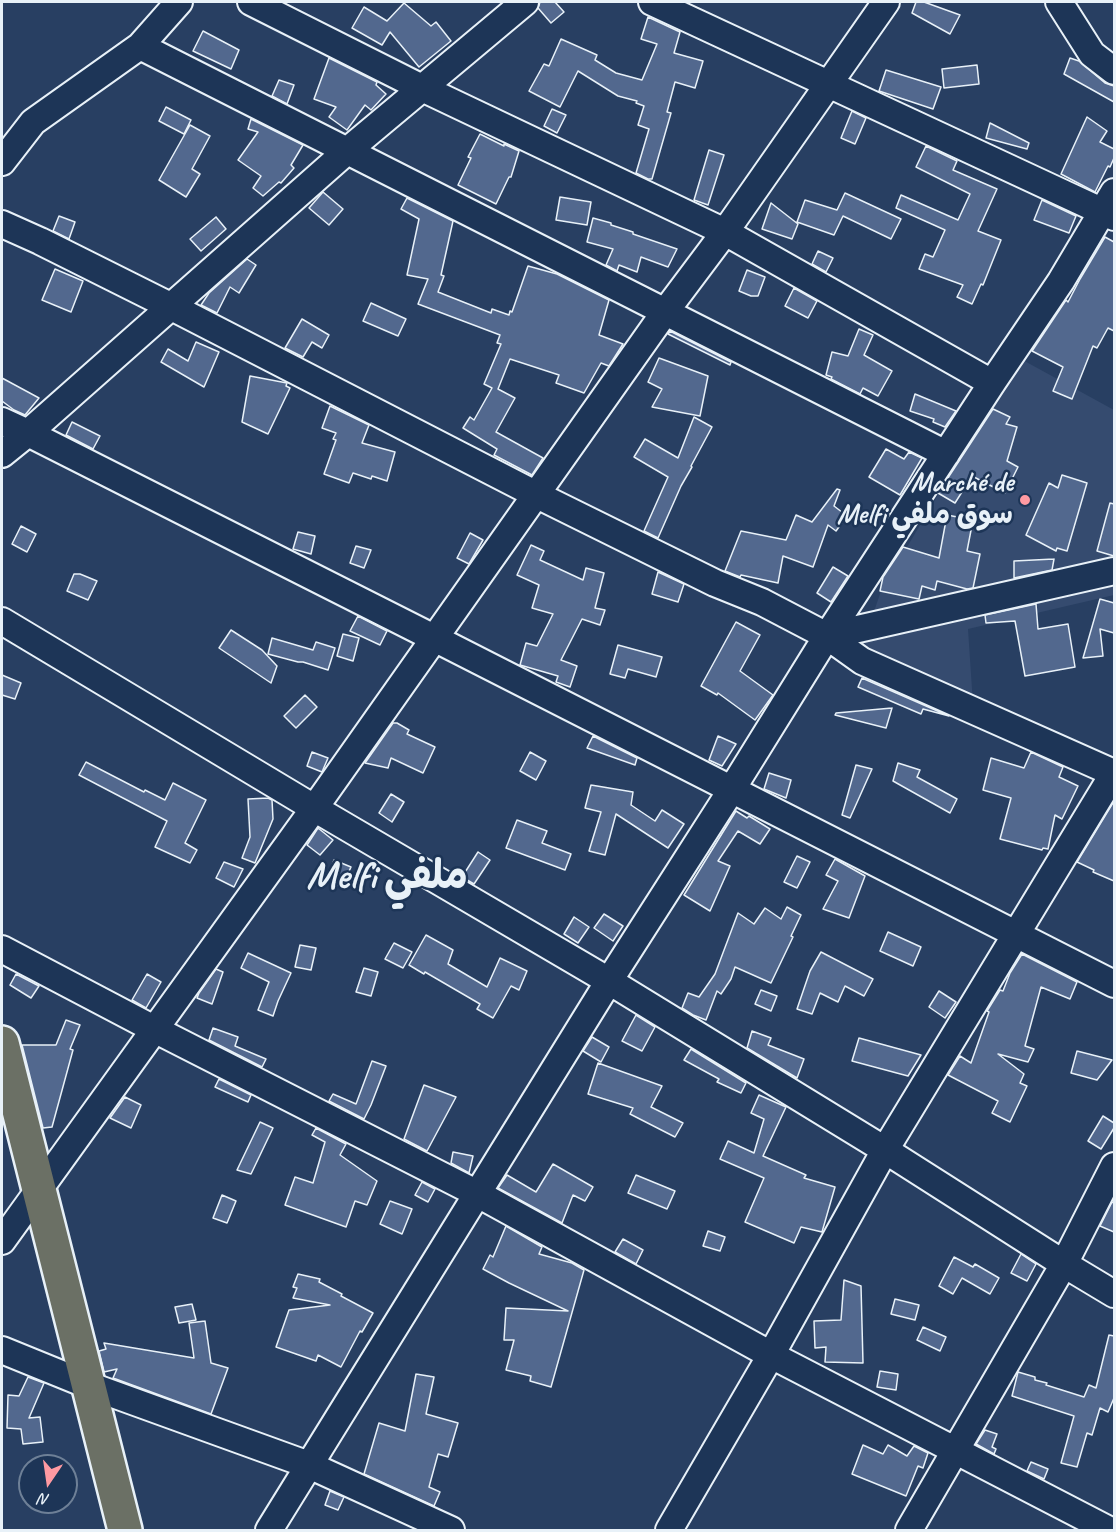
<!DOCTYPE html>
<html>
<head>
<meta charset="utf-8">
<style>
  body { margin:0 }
  #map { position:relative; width:1116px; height:1532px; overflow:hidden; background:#283f62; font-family:Caveat,sans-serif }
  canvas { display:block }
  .frame { position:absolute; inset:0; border:3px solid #e8f1f8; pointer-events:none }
  .north { position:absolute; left:18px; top:1454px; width:60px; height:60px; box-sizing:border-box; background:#1d3557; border:2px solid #6e8097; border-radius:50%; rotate:193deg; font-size:16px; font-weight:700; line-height:24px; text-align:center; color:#e8f1f8 }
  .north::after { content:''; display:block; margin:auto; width:21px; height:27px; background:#ff9aa2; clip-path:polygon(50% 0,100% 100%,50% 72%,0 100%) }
</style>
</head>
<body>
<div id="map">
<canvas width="1116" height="1532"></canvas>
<div class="frame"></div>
<div class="north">N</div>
</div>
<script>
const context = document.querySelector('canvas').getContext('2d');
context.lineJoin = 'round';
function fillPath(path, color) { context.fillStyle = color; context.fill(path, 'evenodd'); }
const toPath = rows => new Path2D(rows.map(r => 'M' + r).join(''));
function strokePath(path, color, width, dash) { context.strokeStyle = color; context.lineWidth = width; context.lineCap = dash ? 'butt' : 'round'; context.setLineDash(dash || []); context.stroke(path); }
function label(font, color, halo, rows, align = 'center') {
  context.font = font + ' Caveat,"Playpen Sans Arabic",sans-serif'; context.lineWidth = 5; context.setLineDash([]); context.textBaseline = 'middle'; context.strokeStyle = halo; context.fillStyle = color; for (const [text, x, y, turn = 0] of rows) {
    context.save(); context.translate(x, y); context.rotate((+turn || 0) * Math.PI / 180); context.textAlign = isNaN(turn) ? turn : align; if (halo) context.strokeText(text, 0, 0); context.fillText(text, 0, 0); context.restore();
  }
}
fillPath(toPath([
  [1019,358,1114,410,1114,595,968,629,973,704,856,651,865,638,881,591]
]), '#354b6f');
const building = toPath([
  [540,2,555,2,564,12,551,23,538,8,540,2],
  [916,2,924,2,960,15,950,34,912,13,916,2],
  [404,3,431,26,436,22,451,41,419,67,390,32,382,45,352,28,364,7,387,21,404,3],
  [648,17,680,32,674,53,703,61,695,88,675,82,667,112,671,113,652,179,648,179,636,173,649,129,638,125,644,106,636,103,637,101,618,96,578,71,560,107,529,91,544,64,549,66,561,39,597,55,595,60,616,73,642,80,657,44,641,39,648,17],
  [203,31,239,50,231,69,193,51,203,31],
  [329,58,377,82,376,85,386,94,371,110,365,105,347,130,329,117,336,107,314,99,329,58],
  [1070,58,1079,61,1105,83,1114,86,1114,102,1064,74,1070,58],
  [977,65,979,84,944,88,942,69,977,65],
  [886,70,941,87,933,109,879,91,886,70],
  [279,80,294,85,287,104,272,96,279,80],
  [166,107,191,120,184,134,159,121,166,107],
  [552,109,566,115,557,133,544,126,552,109],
  [852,111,866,118,855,144,841,138,852,111],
  [1087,117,1107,131,1100,142,1114,149,1114,158,1110,167,1108,166,1095,192,1061,174,1087,117],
  [251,119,303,145,291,165,294,168,281,183,279,182,263,196,253,188,261,176,238,160,258,132,248,129,251,119],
  [990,123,1029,143,1027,149,986,138,990,123],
  [190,125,210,136,192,169,200,174,186,197,159,180,190,125],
  [480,134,504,146,504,144,519,151,511,177,509,177,496,204,458,185,471,158,468,157,480,134],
  [926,146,957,161,953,170,997,189,978,231,1001,240,983,285,981,284,972,304,957,297,963,285,919,269,925,254,933,257,945,230,896,208,901,195,958,220,970,194,916,167,926,146],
  [709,150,724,155,708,205,694,200,709,150],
  [323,192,343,209,329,225,309,208,323,192],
  [845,193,901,219,891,239,843,216,834,235,797,222,805,200,837,210,845,193],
  [560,197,591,202,587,225,556,220,560,197],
  [407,198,453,221,441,275,444,276,438,292,491,313,492,309,509,315,510,311,512,312,528,266,557,274,609,300,599,335,623,344,609,366,601,363,584,393,556,383,559,375,510,359,498,389,515,398,496,432,543,458,532,475,494,455,497,449,463,428,470,417,474,420,492,388,484,384,501,344,497,343,500,335,418,304,428,279,407,275,419,219,401,209,407,198],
  [1042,200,1076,216,1069,233,1034,220,1042,200],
  [771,203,798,224,792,239,762,229,771,203],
  [59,216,75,222,69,239,53,231,59,216],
  [216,217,226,229,201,251,190,239,216,217],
  [593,218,611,223,611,225,633,232,633,234,677,249,668,267,641,257,637,272,619,265,617,271,606,265,613,249,587,242,593,218],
  [1105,237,1114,242,1114,331,1108,328,1097,348,1093,346,1072,399,1053,391,1063,367,1032,351,1066,300,1068,302,1080,279,1105,237],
  [818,251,833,258,826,272,812,264,818,251],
  [247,259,256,265,239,293,230,287,217,313,201,305,209,293,247,259],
  [55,269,83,281,71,312,42,300,55,269],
  [747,270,765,277,758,296,751,296,739,291,747,270],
  [794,288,817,301,808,318,785,306,794,288],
  [371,303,406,319,398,336,363,321,371,303],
  [302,319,329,335,322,348,312,342,303,357,285,348,302,319],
  [859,329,873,335,864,355,892,371,878,396,863,388,860,394,831,379,832,377,826,375,832,352,848,356,859,329],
  [670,331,731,362,730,365,668,334,670,331],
  [196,342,219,352,204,387,161,362,168,349,188,361,196,342],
  [659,358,708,376,700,416,652,407,662,389,648,382,659,358],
  [250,376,287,383,286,386,290,388,268,434,242,422,250,376],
  [2,378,39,398,25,415,14,410,2,401,2,378],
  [915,394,956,411,945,427,933,422,934,419,910,411,915,394],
  [330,406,369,425,362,443,395,452,387,481,372,476,371,479,353,473,349,483,324,474,336,440,333,439,336,433,322,428,330,406],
  [993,409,1010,417,1006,424,1017,427,1007,461,1018,467,1005,493,972,476,955,503,938,493,993,409],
  [694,417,712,427,691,466,692,467,681,486,658,538,644,531,668,477,634,457,645,439,678,458,694,417],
  [72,422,100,436,93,449,66,435,72,422],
  [886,449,904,459,909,452,922,458,900,495,869,477,886,449],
  [1062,475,1087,483,1067,551,1057,548,1056,551,1026,535,1049,483,1058,488,1062,475],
  [837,489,840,490,834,506,847,516,836,531,828,525,813,567,783,556,778,583,741,575,740,577,725,571,741,531,786,540,796,515,812,522,837,489],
  [1110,503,1114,504,1114,556,1097,551,1110,503],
  [947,515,973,520,967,551,980,554,973,588,967,589,937,581,935,590,922,586,919,599,880,591,883,577,903,547,939,558,947,515],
  [21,526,36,534,27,552,12,544,21,526],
  [298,532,315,536,311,554,293,549,298,532],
  [470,533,483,540,469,564,457,558,470,533],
  [531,545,544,551,540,560,583,580,586,568,604,573,595,608,605,610,600,625,582,619,561,660,577,666,570,687,556,682,558,676,520,665,526,643,537,646,553,614,532,608,539,585,517,575,531,545],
  [356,546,371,550,364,568,350,563,356,546],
  [1054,559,1052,570,1014,578,1014,561,1054,559],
  [833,567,848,576,831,602,817,593,833,567],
  [658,572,684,584,678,602,652,594,658,572],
  [74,574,80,574,97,581,88,600,67,591,74,574],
  [1100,599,1114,603,1114,633,1100,629,1103,656,1083,658,1100,599],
  [1036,604,1038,629,1068,624,1075,667,1025,676,1015,621,986,623,985,615,1036,604],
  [358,616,387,631,380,645,350,631,358,616],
  [736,622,760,635,740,671,773,695,755,720,718,693,717,695,701,686,736,622],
  [231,630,262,650,277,666,271,683,219,648,231,630],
  [343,634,359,638,353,661,337,656,343,634],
  [272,638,313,650,316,642,335,648,328,670,303,662,298,662,268,654,272,638],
  [618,645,662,657,656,677,628,669,625,678,610,674,618,645],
  [2,675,21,683,15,699,2,695,2,675],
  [862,678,949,716,923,709,921,714,858,687,862,678],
  [305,695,317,707,296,728,284,716,305,695],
  [892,708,886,728,835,715,836,713,892,708],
  [393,723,397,723,409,730,407,734,435,747,423,773,391,758,388,768,365,763,393,723],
  [593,736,637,758,635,765,587,748,593,736],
  [718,736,736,744,722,766,709,760,718,736],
  [312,752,328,758,322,772,307,766,312,752],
  [530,752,546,761,536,780,520,771,530,752],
  [1031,752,1063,767,1059,777,1078,786,1062,819,1055,815,1048,849,1043,848,1042,850,1000,839,1011,798,983,790,991,758,1024,768,1031,752],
  [86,762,144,792,145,790,165,800,173,783,206,800,185,843,197,850,190,863,155,847,167,821,79,775,86,762],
  [898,763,920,770,917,777,957,799,950,813,893,781,898,763],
  [856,765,872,769,850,818,842,815,856,765],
  [769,773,791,780,786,798,764,789,769,773],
  [591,785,633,792,631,805,655,821,662,810,684,824,668,848,616,814,605,855,589,851,601,812,585,808,591,785],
  [391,794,404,802,392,822,379,813,391,794],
  [268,798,272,800,273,819,255,863,242,858,250,837,248,799,268,798],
  [1114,801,1114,881,1093,872,1094,870,1077,862,1114,801],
  [736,811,747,818,749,816,770,829,760,844,738,831,718,861,730,866,710,911,684,895,736,811],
  [517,820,547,831,542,843,571,854,565,870,506,848,517,820],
  [318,828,333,840,320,855,307,845,318,828],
  [478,852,490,860,474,884,462,877,478,852],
  [797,856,810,862,797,888,784,882,797,856],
  [835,859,865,876,849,918,823,909,838,881,826,875,835,859],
  [334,860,351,867,342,887,326,881,334,860],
  [224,862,243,869,234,887,216,878,224,862],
  [787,907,801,915,791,936,793,937,771,983,735,967,731,979,721,994,717,991,706,1020,693,1015,682,1008,688,993,699,997,715,974,738,913,754,924,765,908,781,919,787,907],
  [604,914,623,926,613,941,594,928,604,914],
  [574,917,589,927,578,943,564,934,574,917],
  [888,932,921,947,913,966,880,951,888,932],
  [426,935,453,950,448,964,487,987,500,958,527,971,519,990,511,986,493,1018,477,1009,480,1004,425,972,424,974,409,965,426,935],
  [394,943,412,952,403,968,385,959,394,943],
  [300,945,316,948,311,970,295,967,300,945],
  [821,952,873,979,864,996,845,986,838,1002,820,993,812,1014,797,1009,810,971,821,952],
  [248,953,291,973,278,1001,273,1016,258,1010,269,982,241,968,248,953],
  [1022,954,1077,982,1070,999,1041,987,1025,1046,1034,1049,1028,1062,998,1054,1024,1074,1020,1083,1027,1086,1010,1122,992,1113,998,1101,948,1075,960,1056,971,1063,989,1012,987,1011,1000,990,1003,991,1010,973,1022,954],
  [364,968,378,972,371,996,356,992,364,968],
  [216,969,223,972,212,1004,197,998,199,993,216,969],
  [16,974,39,986,31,998,10,985,16,974],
  [147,974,161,982,146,1008,132,1000,147,974],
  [761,990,777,996,771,1011,755,1004,761,990],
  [939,991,956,1002,945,1018,929,1007,939,991],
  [636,1015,655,1027,642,1051,622,1041,636,1015],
  [66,1020,80,1025,70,1049,73,1050,52,1127,43,1128,22,1045,56,1045,66,1020],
  [213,1028,238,1037,235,1046,266,1059,262,1067,209,1040,213,1028],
  [752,1031,771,1038,768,1045,804,1059,797,1078,747,1048,752,1031],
  [592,1037,609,1047,601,1062,583,1051,592,1037],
  [859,1038,921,1055,908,1076,852,1061,859,1038],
  [691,1049,746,1083,741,1093,717,1082,719,1079,684,1060,691,1049],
  [1077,1051,1112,1060,1097,1080,1071,1073,1077,1051],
  [372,1061,386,1066,371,1105,364,1119,329,1101,333,1094,356,1104,372,1061],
  [598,1063,662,1086,651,1107,683,1123,675,1137,630,1114,633,1108,588,1094,598,1063],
  [219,1079,251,1095,248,1102,215,1087,219,1079],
  [424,1085,456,1097,427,1151,404,1139,424,1085],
  [759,1095,786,1107,763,1156,806,1175,804,1178,835,1187,822,1232,801,1227,794,1243,745,1222,764,1178,720,1159,728,1141,754,1153,764,1119,751,1113,759,1095],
  [125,1097,141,1105,131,1128,110,1118,125,1097],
  [1103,1116,1114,1123,1114,1128,1101,1149,1088,1141,1103,1116],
  [260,1122,273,1128,251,1174,237,1170,260,1122],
  [316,1128,346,1144,340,1155,377,1181,367,1205,355,1201,346,1227,285,1205,295,1177,313,1183,325,1142,312,1135,316,1128],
  [453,1152,473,1156,469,1173,451,1163,453,1152],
  [553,1164,593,1187,585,1201,573,1195,562,1223,498,1188,507,1175,536,1192,553,1164],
  [636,1175,675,1191,667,1209,628,1193,636,1175],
  [422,1182,435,1189,428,1202,415,1195,422,1182],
  [222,1195,236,1201,227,1223,213,1218,222,1195],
  [390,1201,412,1209,402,1234,380,1224,390,1201],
  [1112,1202,1114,1203,1114,1232,1100,1226,1112,1202],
  [506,1226,542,1247,539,1254,572,1263,584,1270,551,1387,530,1381,531,1376,506,1370,514,1340,504,1340,506,1308,568,1311,509,1283,483,1269,490,1255,493,1257,506,1226],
  [708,1231,725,1237,720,1251,703,1246,708,1231],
  [623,1239,643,1250,636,1264,615,1252,623,1239],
  [1021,1254,1036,1264,1027,1281,1011,1273,1021,1254],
  [954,1257,973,1267,975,1264,999,1278,990,1294,962,1278,953,1294,939,1286,954,1257],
  [298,1274,320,1279,319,1282,342,1294,341,1296,373,1313,362,1332,360,1331,341,1367,318,1355,316,1361,276,1347,289,1310,330,1305,293,1298,297,1288,293,1287,298,1274],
  [844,1280,861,1286,863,1363,825,1362,826,1347,815,1348,814,1321,841,1320,844,1280],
  [895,1299,919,1305,915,1320,891,1314,895,1299],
  [192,1304,196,1320,179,1323,175,1307,192,1304],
  [205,1321,211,1363,228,1368,211,1414,113,1378,117,1369,104,1372,99,1351,106,1349,104,1343,194,1358,189,1323,205,1321],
  [923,1327,946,1337,940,1351,917,1340,923,1327],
  [1109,1335,1114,1336,1114,1398,1108,1412,1100,1408,1092,1435,1087,1433,1077,1467,1061,1463,1074,1416,1012,1396,1018,1372,1035,1377,1035,1380,1047,1383,1046,1385,1084,1397,1089,1385,1096,1388,1109,1335],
  [880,1371,898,1374,896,1390,877,1387,880,1371],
  [416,1374,434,1377,426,1414,458,1423,448,1457,438,1454,429,1487,440,1492,434,1506,364,1474,379,1423,405,1431,416,1374],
  [28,1377,44,1383,29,1418,40,1417,43,1442,23,1444,21,1429,7,1428,8,1395,19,1396,28,1377],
  [985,1430,997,1434,992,1447,996,1449,994,1454,976,1444,985,1430],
  [863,1445,883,1454,888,1445,907,1456,914,1446,928,1453,923,1468,918,1466,906,1496,852,1474,863,1445],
  [1031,1462,1048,1469,1044,1479,1027,1471,1031,1462],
  [330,1491,344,1497,338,1510,325,1505,330,1491]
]);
fillPath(building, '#52688e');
strokePath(building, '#e8f1f8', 1.5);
const minor = toPath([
  [251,2,422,88,725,232,992,383],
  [652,2,1114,217],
  [1059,2,1092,54,1114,71],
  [140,46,946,454],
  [2,162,33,122,140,46,179,2],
  [2,224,40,241,170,306,537,495,715,583,762,602,827,636,1114,571],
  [2,421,28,433,434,638,1114,984],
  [2,454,28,433,347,151,525,2],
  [2,621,314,808,609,981,885,1150,1064,1264,1114,1294],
  [827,636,862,661,1114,773],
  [2,949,154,1029,478,1194,771,1355,1109,1530],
  [2,1241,323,796,665,312,725,232,886,2],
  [2,1350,88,1385,309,1465,451,1530],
  [269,1530,609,981,732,789,827,636,992,383,1061,281,1114,192],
  [669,1530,771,1355,885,1150,1114,773],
  [909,1530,1064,1264,1114,1166]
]);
const major = toPath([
  [2,1043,125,1530]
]);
strokePath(minor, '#e8f1f8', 30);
strokePath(major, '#e8f1f8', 38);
strokePath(minor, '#1d3557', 26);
strokePath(major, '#6b7065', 33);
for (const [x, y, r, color] of [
  [1025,500,6,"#ff9aa2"]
]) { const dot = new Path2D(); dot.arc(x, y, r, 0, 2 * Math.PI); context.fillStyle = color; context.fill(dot); strokePath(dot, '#1d3557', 2); }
label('bold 28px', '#e8f1f8', '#1d3557', [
  ["Marché de",1013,484],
  ["Melfi سوق ملفي",1013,516]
], 'right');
label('bold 40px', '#e8f1f8', '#1d3557', [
  ["Melfi ملفي",387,878]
]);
</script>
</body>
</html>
